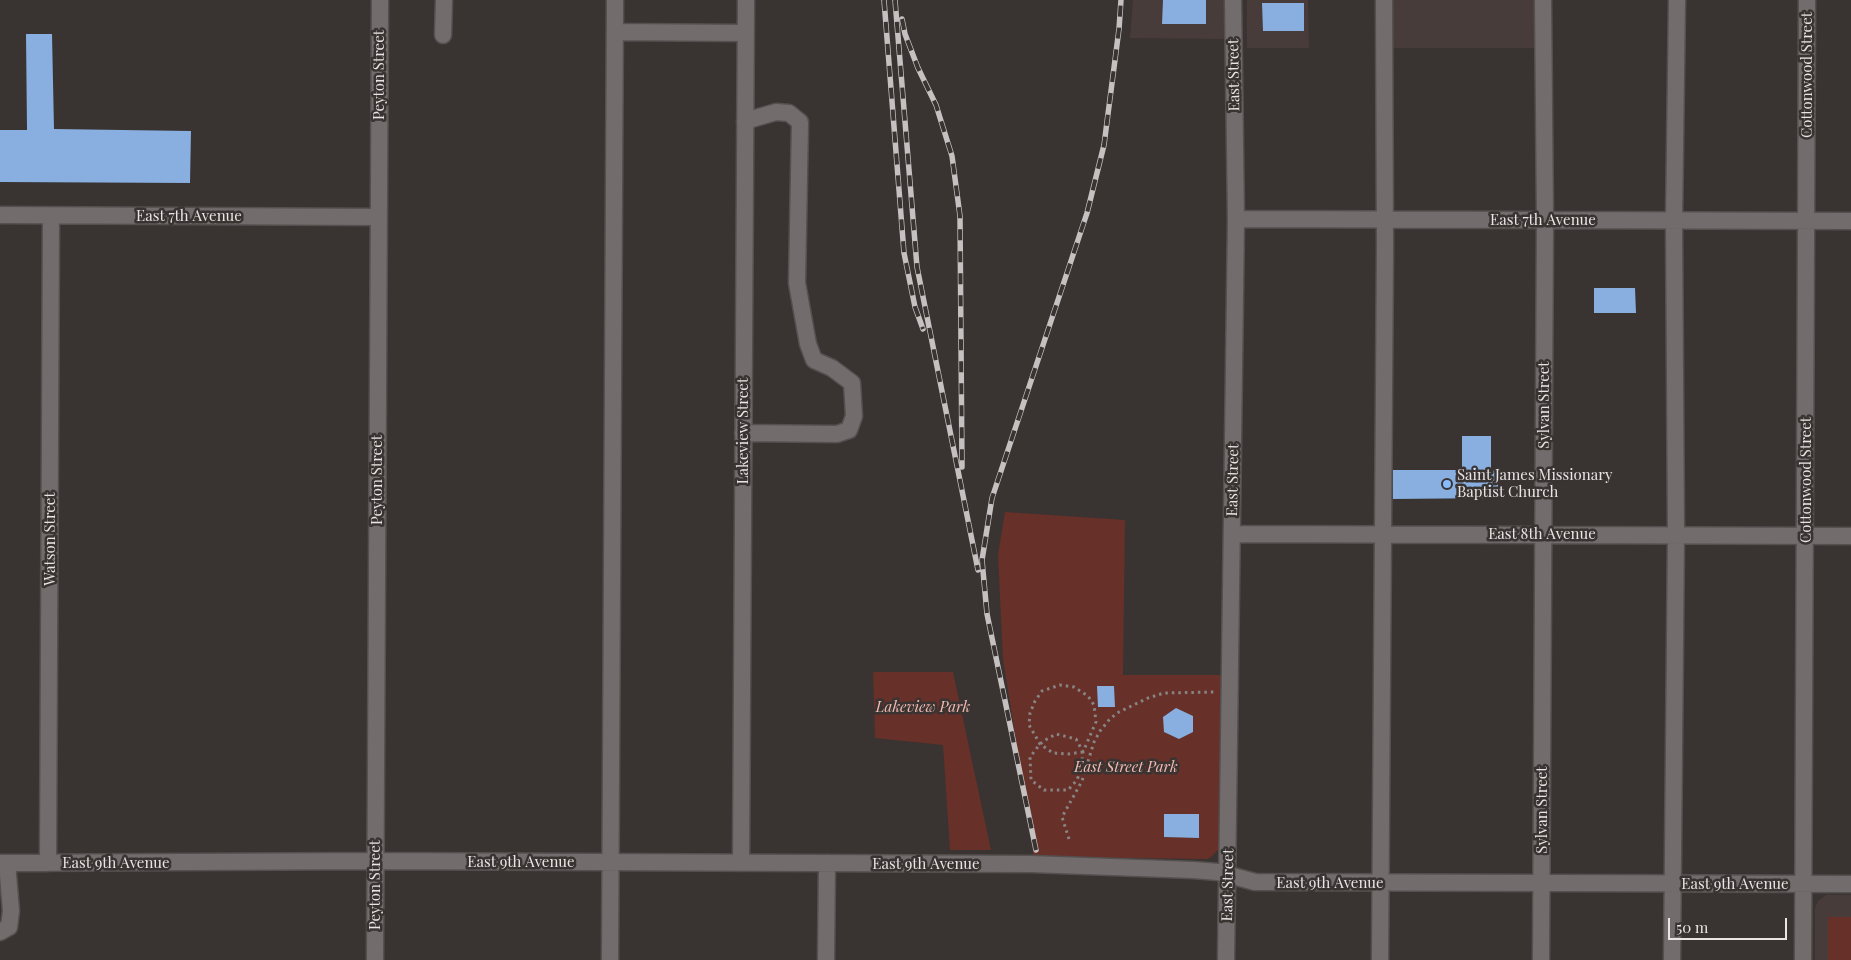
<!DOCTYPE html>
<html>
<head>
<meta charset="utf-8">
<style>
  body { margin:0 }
  #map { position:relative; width:1851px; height:960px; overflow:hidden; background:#393332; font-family:"Playfair Display",serif }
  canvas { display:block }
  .scale { position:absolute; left:1668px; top:918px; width:119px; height:22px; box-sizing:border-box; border:2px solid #e9e5e5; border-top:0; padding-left:6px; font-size:15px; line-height:18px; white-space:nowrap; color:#e9e5e5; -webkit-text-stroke:4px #393332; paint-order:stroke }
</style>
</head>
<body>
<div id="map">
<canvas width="1851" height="960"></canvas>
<div class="scale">50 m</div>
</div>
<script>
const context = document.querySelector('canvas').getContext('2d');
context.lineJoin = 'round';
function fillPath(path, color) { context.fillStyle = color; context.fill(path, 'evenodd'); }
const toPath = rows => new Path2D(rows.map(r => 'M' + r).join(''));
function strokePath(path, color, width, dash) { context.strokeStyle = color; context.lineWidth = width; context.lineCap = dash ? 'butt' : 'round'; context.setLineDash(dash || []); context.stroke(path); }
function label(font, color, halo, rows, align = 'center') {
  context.font = font + ' "Playfair Display",serif'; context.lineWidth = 5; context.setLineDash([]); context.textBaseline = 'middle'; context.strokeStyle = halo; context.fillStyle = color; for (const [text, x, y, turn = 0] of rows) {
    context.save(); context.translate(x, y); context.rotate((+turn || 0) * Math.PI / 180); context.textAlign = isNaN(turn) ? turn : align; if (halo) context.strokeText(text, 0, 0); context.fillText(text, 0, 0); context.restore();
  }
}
fillPath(toPath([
  [1133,0,1228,0,1228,39,1130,38],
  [1247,0,1308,0,1309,48,1247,48],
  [1382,0,1536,0,1535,48,1382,48],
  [1826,895,1851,895,1851,960,1815,960,1815,908,1818,901]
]), '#483c3a');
fillPath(toPath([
  [1005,512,1125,520,1123,675,1222,675,1220,848,1211,857,1207,859,1041,857,1033,855,1032,818,1019,759,1003,659,998,555],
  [873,672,953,672,991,850,950,850,943,745,875,738],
  [1828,917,1851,917,1851,960,1828,960]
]), '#673029');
fillPath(toPath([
  [1163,0,1206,0,1206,24,1162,24],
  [1262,3,1304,3,1304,31,1263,31],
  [26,34,52,34,54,129,191,131,190,183,0,182,0,130,27,130],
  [1594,288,1635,288,1636,313,1594,313],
  [1462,436,1491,436,1491,470,1498,470,1498,498,1393,499,1393,470,1462,470],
  [1097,686,1114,686,1115,707,1098,707],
  [1176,708,1193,716,1193,732,1179,739,1164,732,1163,717],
  [1164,814,1199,814,1199,838,1164,837]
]), '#88afdf');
const minor = toPath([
  [615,32,745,33],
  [443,35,444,0],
  [0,215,379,217],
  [1236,219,1851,221],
  [743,433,837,434,849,430,854,416,852,383,832,368,814,360,808,344,797,283,800,122,789,113,776,112,745,121],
  [1232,534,1851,536],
  [0,863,375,861,1031,864,1193,870,1218,872,1255,882,1851,884],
  [48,863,51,216],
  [741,863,746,0],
  [0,932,9,927,11,911,7,863],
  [375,960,380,0],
  [610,960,615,0],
  [826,960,827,863],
  [1226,960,1236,219,1233,0],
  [1380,960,1385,246,1384,0],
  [1541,960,1545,220,1543,0],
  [1672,960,1676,534,1674,221,1677,0],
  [1803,960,1807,0]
]);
strokePath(minor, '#54504f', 19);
strokePath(toPath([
  [1083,752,1068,754,1053,753,1040,744,1029,725,1030,713,1035,701,1042,691,1060,685,1074,687,1088,696,1094,705,1096,722,1083,752,1081,769,1077,780,1068,790,1044,790,1031,780,1030,757,1040,744,1047,739,1056,734,1076,739,1083,752],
  [1069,839,1062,817,1082,781,1094,742,1100,731,1109,720,1117,713,1148,698,1164,693,1215,692]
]), '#898484', 3, [2.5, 4]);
strokePath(minor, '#736c6c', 16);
const rail = toPath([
  [884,0,904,253,915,307,923,329],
  [895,0,917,267,978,570],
  [902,19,905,34,918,68,936,105,952,156,960,216,962,467],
  [1036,850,987,614,982,560,992,498,1087,213,1104,145,1119,29,1121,0]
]);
strokePath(rail, '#c5c1c1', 5.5);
strokePath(rail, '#393332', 4, [11]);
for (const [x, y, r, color] of [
  [1447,484,5,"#87bbfb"]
]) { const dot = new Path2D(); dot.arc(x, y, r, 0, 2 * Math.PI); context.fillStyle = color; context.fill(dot); strokePath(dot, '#393332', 2); }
label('15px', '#e9e5e5', '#393332', [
  ["Peyton Street",379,75,-90],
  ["East Street",1234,75,-91],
  ["Cottonwood Street",1807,75,-90],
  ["East 7th Avenue",189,216],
  ["East 7th Avenue",1543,220],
  ["Sylvan Street",1544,405,-90],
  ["Lakeview Street",743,431,-90],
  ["Peyton Street",377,480,-90],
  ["East Street",1233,480,-89],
  ["Cottonwood Street",1806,480,-90],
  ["East 8th Avenue",1542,534],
  ["Watson Street",50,539,-90],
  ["Sylvan Street",1542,810,-90],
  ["East 9th Avenue",521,862],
  ["East 9th Avenue",116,863],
  ["East 9th Avenue",926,864],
  ["East 9th Avenue",1330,883],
  ["East 9th Avenue",1735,884],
  ["Peyton Street",375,885,-90],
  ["East Street",1228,885,-89]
]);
label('15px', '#e9e5e5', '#393332', [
  ["Saint James Missionary",1457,475],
  ["Baptist Church",1457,492]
], 'left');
label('italic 15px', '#f3bab2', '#393332', [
  ["Lakeview Park",923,707],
  ["East Street Park",1126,767]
]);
</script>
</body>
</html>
